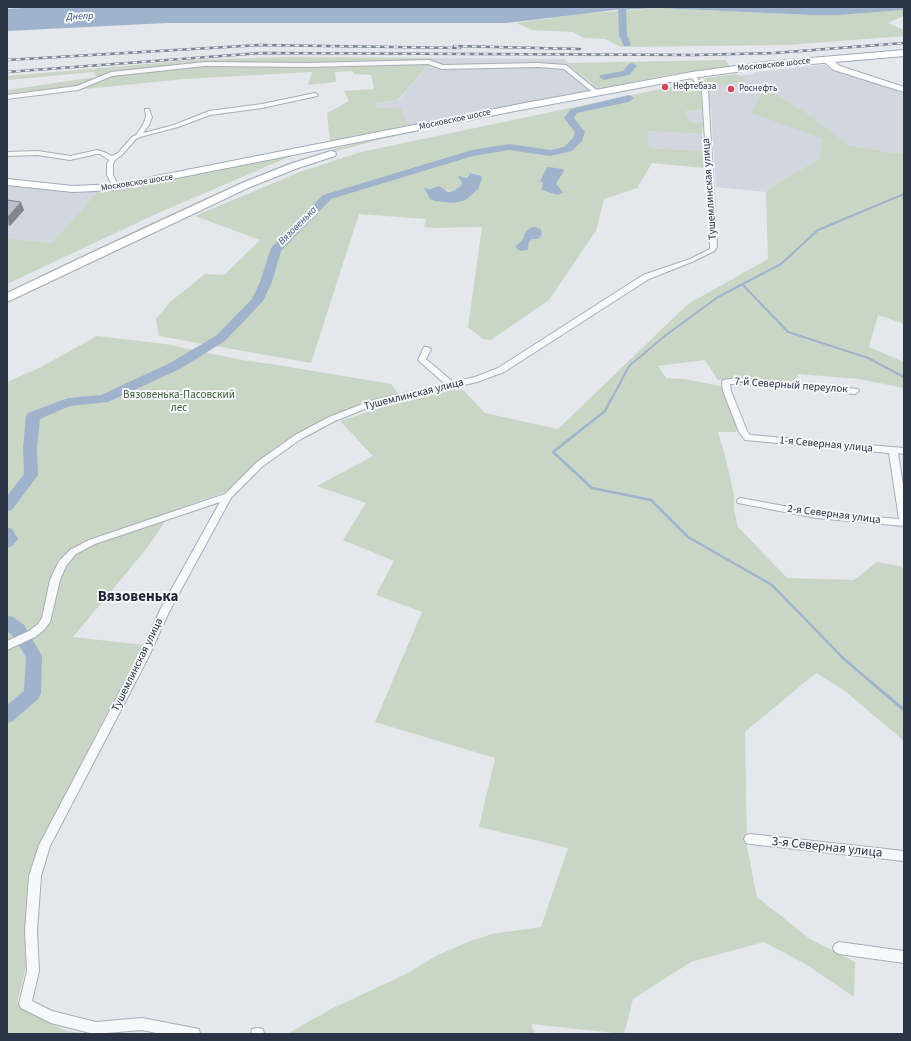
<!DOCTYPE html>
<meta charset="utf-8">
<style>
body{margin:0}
#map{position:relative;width:911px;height:1041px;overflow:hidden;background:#e4e7ec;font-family:"Source Sans 3",sans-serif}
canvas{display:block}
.frame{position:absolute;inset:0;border:8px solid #2b3445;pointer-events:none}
</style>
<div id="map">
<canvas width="911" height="1041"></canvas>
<div class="frame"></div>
</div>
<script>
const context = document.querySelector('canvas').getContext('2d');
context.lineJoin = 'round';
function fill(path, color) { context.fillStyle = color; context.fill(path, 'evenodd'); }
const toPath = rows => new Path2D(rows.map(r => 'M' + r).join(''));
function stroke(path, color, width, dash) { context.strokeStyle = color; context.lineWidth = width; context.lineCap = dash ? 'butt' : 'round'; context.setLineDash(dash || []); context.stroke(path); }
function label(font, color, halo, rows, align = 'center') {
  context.font = font + ' "Source Sans 3",sans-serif'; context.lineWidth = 4; context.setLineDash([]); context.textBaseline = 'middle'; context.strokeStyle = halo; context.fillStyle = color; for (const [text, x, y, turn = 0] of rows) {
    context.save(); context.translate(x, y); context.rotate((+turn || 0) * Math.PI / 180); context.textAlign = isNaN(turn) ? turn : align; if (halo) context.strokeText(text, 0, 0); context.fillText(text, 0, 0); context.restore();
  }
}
fill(toPath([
 [434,58,564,59,599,89,408,128,378,108,376,103,399,100],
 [824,65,904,91,904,153,895,153,849,145,807,113,774,93,821,138,820,158,780,182,766,192,716,187,711,110,703,80,752,74,755,72],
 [702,110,703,123,691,122,687,118,685,111],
 [648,131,702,134,703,151,649,148],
 [7,186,60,191,97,192,52,243,7,238]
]), '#d2d6de');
fill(toPath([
 [658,8,812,15,839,15,904,10,904,16,888,23,904,30,904,36,787,45,621,47,605,39,584,38,573,32,532,30,516,23,580,14],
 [288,57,434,58,398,100,376,103,378,108,401,109,408,128,330,142,327,113,349,101,344,91,374,89,371,75,354,74,352,71,335,72,336,82,308,85,312,72,185,79,85,89,7,99,7,90,96,77,94,72,7,80,7,76,194,60],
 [725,60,731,67,662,76,599,89,568,63],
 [736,74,745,78,743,82,714,86,705,84,704,81,706,78],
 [689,83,697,83,701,91,702,110,685,111,687,118,691,122,703,123,702,134,648,131,649,148,703,151,705,168,652,163,637,188,604,199,596,231,549,300,491,340,483,339,468,327,482,227,432,228,424,227,426,219,359,214,311,363,159,336,156,319,170,302,205,274,224,275,260,240,195,216,300,172,361,152],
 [548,167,563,170,564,171,556,184,562,192,558,195,541,190,543,182,540,180],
 [470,175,478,189,466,200,424,188,453,191,461,186,462,182,458,177,464,178],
 [541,231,542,235,538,239,532,239,529,242,528,250,518,243],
 [762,92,774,93,807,113,849,145,895,153,904,153,904,324,878,315,869,347,904,362,904,388,859,379,798,374,797,384,746,377,718,380,705,360,658,366,666,378,684,379,721,386,738,428,736,432,718,432,726,459,734,496,734,509,738,527,787,578,854,580,877,562,904,567,904,741,845,691,816,673,745,732,747,847,757,897,810,939,855,962,854,997,807,965,764,942,691,962,633,999,624,1034,531,1024,535,1034,287,1034,331,1009,404,975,438,955,468,942,492,934,541,927,568,848,479,827,495,758,375,722,422,612,376,595,394,561,343,540,366,503,317,486,373,456,340,421,392,404,447,390,461,388,485,413,558,429,688,304,768,259,766,192,780,182,820,158,821,138,751,113],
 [524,109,382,139,310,158,38,280,38,277,147,225,241,182,288,163,330,150,373,139],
 [298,153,158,213,7,284,7,238,52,243,97,192,128,188],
 [97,336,165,344,242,360,277,365,391,384,400,396,370,402,333,415,297,434,260,461,236,482,228,491,172,511,148,547,73,637,144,645,105,717,59,807,28,877,25,923,27,956,25,972,17,1002,47,1022,67,1031,90,1034,7,1034,7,382,41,367]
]), '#c9d6c5');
fill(toPath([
 [36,7,904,7,904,10,839,15,812,15,658,8,615,10,507,23,167,23,7,31,7,9],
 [548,167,563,169,564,171,556,184,563,192,558,195,541,190,543,183,540,181,546,169],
 [470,173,481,176,482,179,478,189,466,200,454,203,435,201,430,199,424,188,431,189,439,186,448,192,453,191,461,186,462,182,458,177,460,176,464,178,468,177],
 [535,227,541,229,542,235,538,239,532,239,529,242,528,250,520,251,515,247,523,239,525,233,530,228]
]), '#9fb4cc');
stroke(toPath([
 [742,284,788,332,868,358,904,377],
 [611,400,629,366,666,335,718,297,781,264,818,230,904,194]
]), '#9fb4cc', 2);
stroke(toPath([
 [611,399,605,411,553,452,592,488,651,500,688,537,772,585,843,658,872,683]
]), '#9fb4cc', 2.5);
stroke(toPath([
 [871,682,904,710]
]), '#9fb4cc', 3);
fill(toPath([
 [618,7,626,7,627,35,631,44,630,46,624,46,619,35,618,7],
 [632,63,637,66,629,75,604,80,599,77,601,75,623,71,629,64,632,63],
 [629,95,634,98,628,102,577,113,574,118,585,132,582,141,572,151,550,156,509,150,473,156,331,199,281,251,272,282,263,301,225,341,180,369,108,402,70,406,40,419,37,448,38,475,12,510,7,511,7,496,24,474,23,448,26,416,28,413,68,398,101,395,170,363,217,335,252,299,260,282,271,248,323,195,472,150,509,144,550,150,564,147,573,138,575,132,564,118,571,109,629,95],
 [7,527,12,529,18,539,12,546,7,548,7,527],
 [7,616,13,617,24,625,42,656,41,694,38,699,13,721,7,723,7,705,24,691,26,657,12,635,7,631,7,616]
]), '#9fb4cc');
const street = toPath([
 [429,60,443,65,538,63,566,65,600,93,595,94,564,69,538,67,442,69,428,64,308,67,205,66,112,76,78,90,7,99,7,95,77,86,111,72,205,62,308,63,429,60],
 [692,73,694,74,708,91,717,247,714,251,694,261,649,279,504,372,477,382,375,405,335,421,301,439,263,466,231,498,169,612,148,658,50,846,41,876,37,931,39,971,32,1001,52,1011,96,1022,142,1018,194,1028,199,1029,200,1034,161,1034,142,1030,94,1034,51,1023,21,1008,19,1004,27,971,25,931,29,876,39,845,138,657,161,608,220,502,95,544,76,554,66,566,60,580,50,622,44,630,35,637,7,650,7,641,29,631,38,624,42,618,50,580,59,561,70,550,89,540,225,494,257,462,295,435,329,417,370,401,445,384,418,360,424,347,427,347,431,349,426,359,453,382,475,377,498,368,643,275,690,259,710,249,710,223,702,91,689,75,692,73],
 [315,93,318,95,317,96,262,108,210,115,178,127,140,137,136,139,122,155,115,160,113,164,113,175,119,187,116,189,113,187,107,175,107,164,109,160,100,154,97,154,70,160,38,155,7,156,7,152,38,151,70,156,97,150,104,152,112,156,118,153,132,137,136,135,143,125,146,117,145,109,149,109,152,117,149,125,143,133,174,125,209,111,262,104,315,93],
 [738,378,858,389,859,391,855,394,738,384,730,384,731,391,747,431,750,435,904,448,904,454,898,453,904,492,904,526,816,518,738,503,737,501,738,499,741,498,816,512,899,519,889,453,745,440,739,432,723,391,722,382,723,380,738,378],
 [750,834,904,851,904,861,750,844,746,843,744,839,746,835,750,834],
 [839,942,904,951,904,963,839,954,835,952,833,948,835,944,839,942],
 [257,1028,263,1029,264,1034,251,1034,252,1029,257,1028]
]);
const secondary = toPath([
 [824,58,830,58,840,66,904,87,904,92,834,70,824,62,824,58]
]);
const primary = toPath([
 [904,50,904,56,765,68,692,78,520,110,116,190,73,192,7,185,7,179,73,186,116,184,520,104,692,72,765,62,904,50],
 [331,151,335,152,336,154,335,156,298,168,250,187,7,302,7,293,91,253,242,183,290,164,331,151]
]);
stroke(street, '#a9aeb7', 2);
stroke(secondary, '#a9aeb7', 2);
stroke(primary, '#a3abb8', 2);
fill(street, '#f7f8fa');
fill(secondary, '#fff');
fill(primary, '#fff');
const rail = toPath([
 [454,46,580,49],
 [7,60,260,45,460,48],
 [7,72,261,53,695,55,774,53,904,43]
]);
stroke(rail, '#7d8696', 2.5);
stroke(rail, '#f4f6f9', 1.5, [4.5]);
fill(toPath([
 [7,200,24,210,10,226,7,225]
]), '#a1a5ae');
fill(toPath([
 [21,202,24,210,10,226,8,217]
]), '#83868d');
const building = toPath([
 [7,200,21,202,8,217,7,217,7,200]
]);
fill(building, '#bbc0ca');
stroke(building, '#83868d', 1);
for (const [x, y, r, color] of [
 [665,87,4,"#d1495b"],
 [731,89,4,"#d1495b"]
]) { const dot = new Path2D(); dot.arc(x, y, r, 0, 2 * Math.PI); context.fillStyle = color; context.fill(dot); stroke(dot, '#f4f6f9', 1.5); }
label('9px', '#2b3445', '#f4f6f9', [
 ["Московское шоссе",774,65,-6],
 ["Московское шоссе",455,120,-12],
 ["Московское шоссе",137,183,-9]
]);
label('9px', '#2b3445', '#f4f6f9', [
 ["Нефтебаза",673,87],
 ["Роснефть",739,89]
], 'left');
label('italic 10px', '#34527a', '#f4f6f9', [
 ["Днепр",80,17,-2],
 ["Вязовенька",298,226,-45]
]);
label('11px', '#2b3445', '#f4f6f9', [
 ["Тушемлинская улица",710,189,-94],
 ["7-й Северный переулок",791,386,4],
 ["Тушемлинская улица",414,395,-14],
 ["1-я Северная улица",826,445,5],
 ["2-я Северная улица",834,515,7],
 ["Тушемлинская улица",138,665,-64]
]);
label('11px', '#3f6138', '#f4f6f9', [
 ["Вязовенька-Пасовский",179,396],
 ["лес",179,409]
]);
label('13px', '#2b3445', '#f4f6f9', [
 ["3-я Северная улица",827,848,6]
]);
label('bold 15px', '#1d2536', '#f4f6f9', [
 ["Вязовенька",138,598]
]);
</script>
